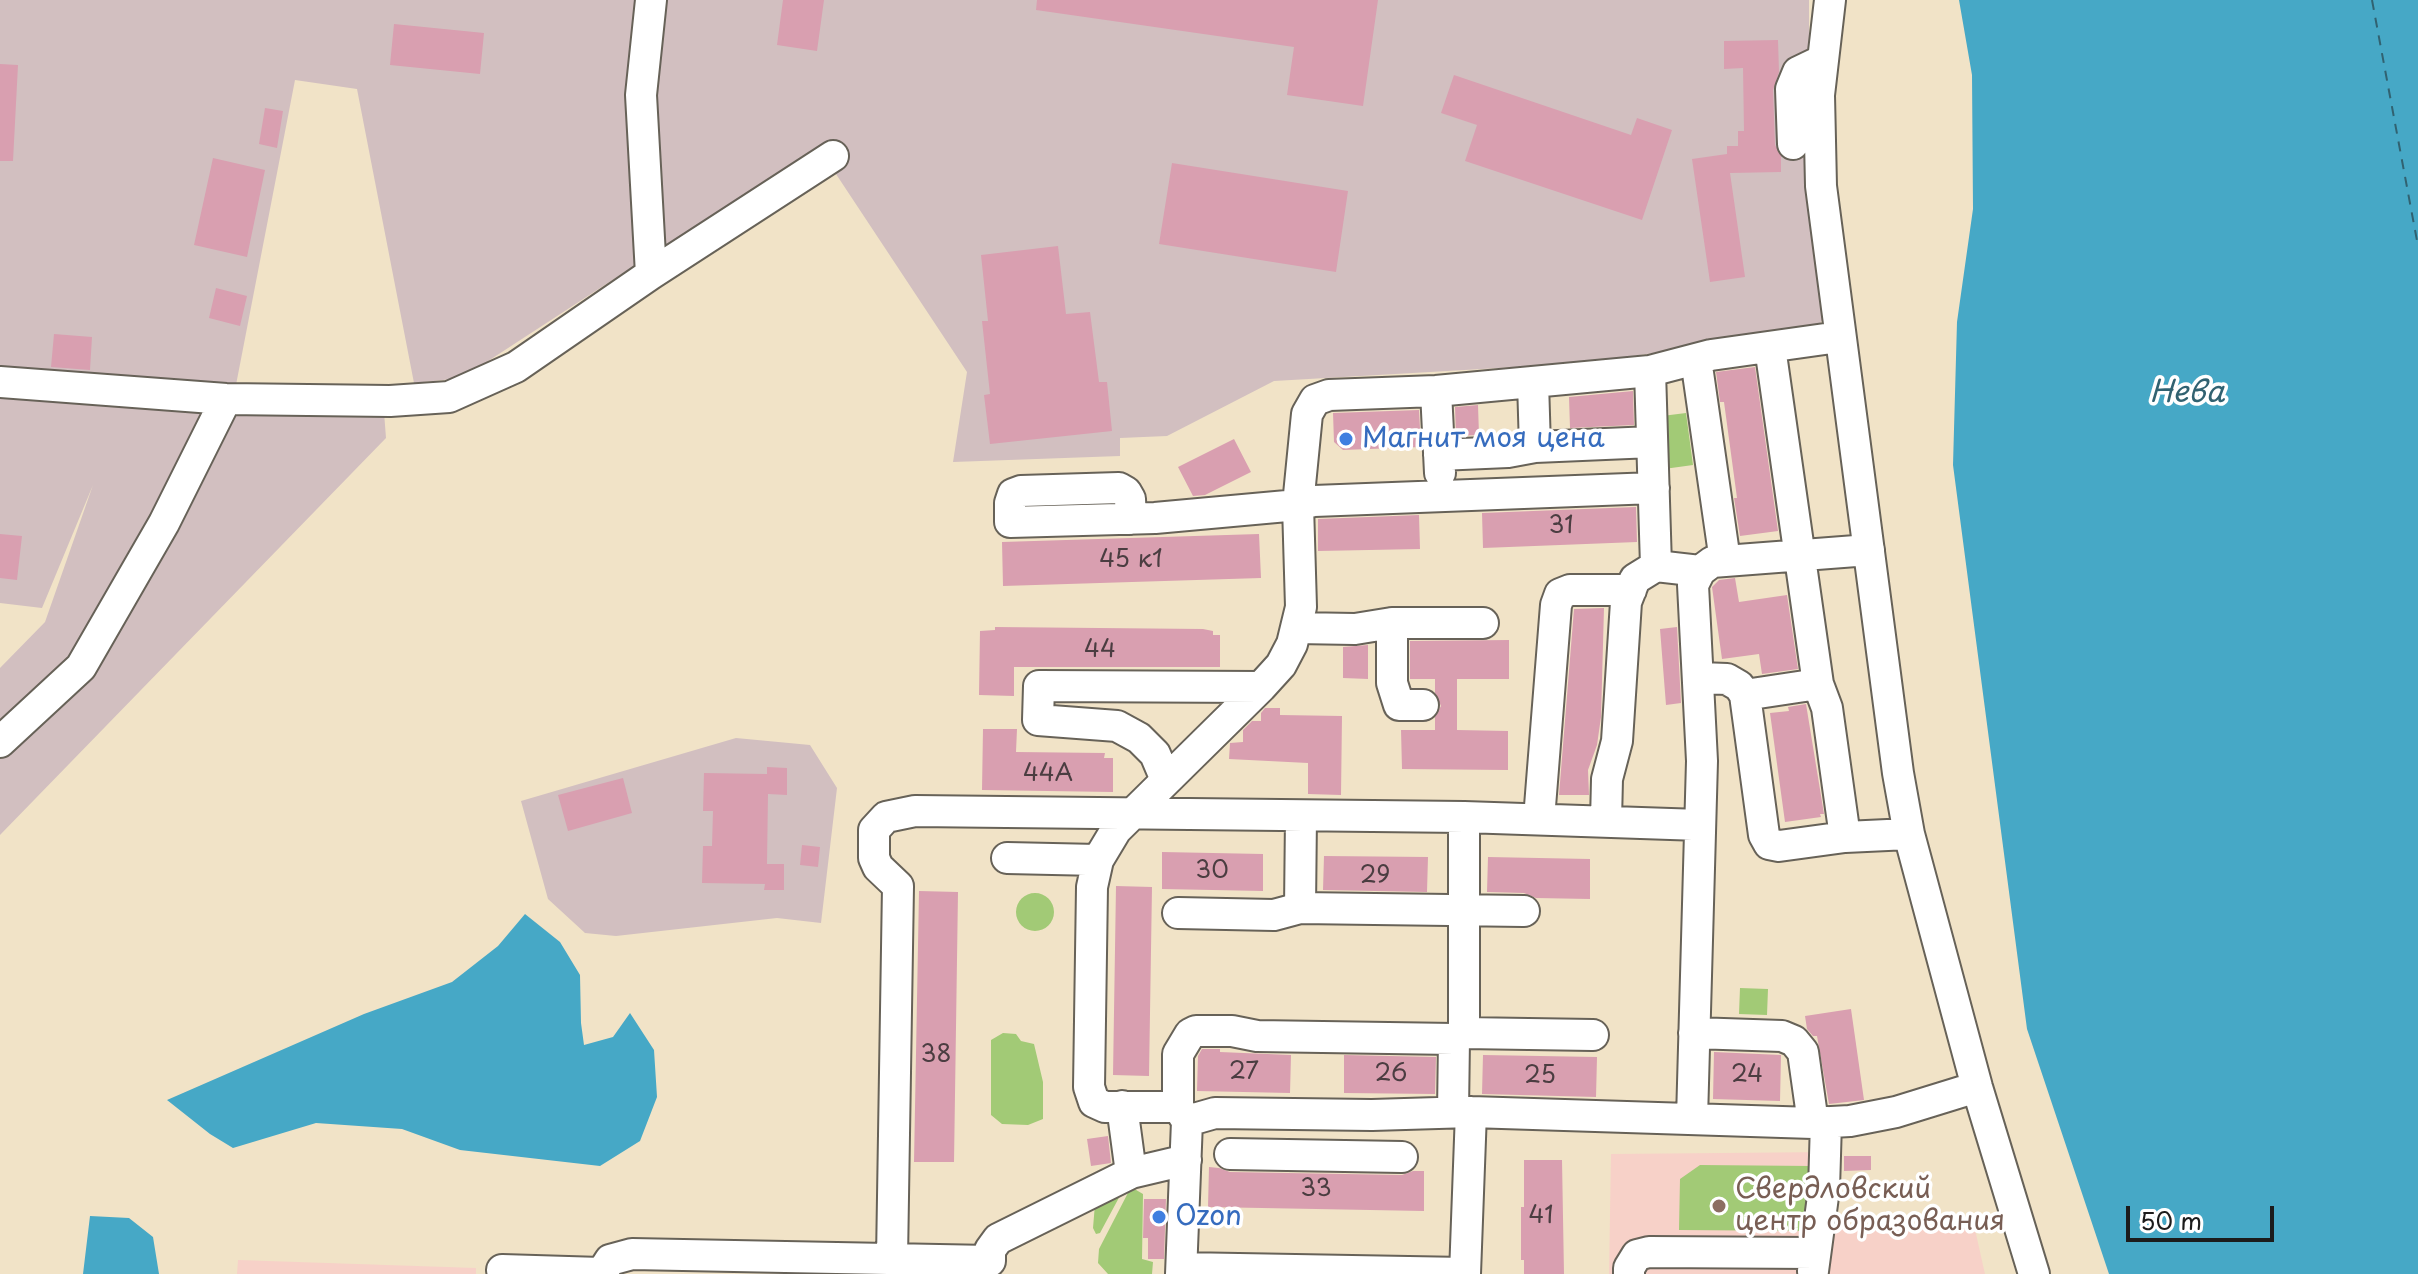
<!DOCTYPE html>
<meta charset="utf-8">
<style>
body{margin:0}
#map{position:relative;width:2418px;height:1274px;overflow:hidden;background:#f1e3c7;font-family:"Playpen Sans",sans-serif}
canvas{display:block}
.scale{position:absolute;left:2126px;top:1206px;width:148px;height:36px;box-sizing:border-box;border:4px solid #1c1c1c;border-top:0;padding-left:10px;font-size:24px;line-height:28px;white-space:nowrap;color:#1c1c1c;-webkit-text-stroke:6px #fff;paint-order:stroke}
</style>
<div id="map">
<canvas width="2418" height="1274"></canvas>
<div class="scale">50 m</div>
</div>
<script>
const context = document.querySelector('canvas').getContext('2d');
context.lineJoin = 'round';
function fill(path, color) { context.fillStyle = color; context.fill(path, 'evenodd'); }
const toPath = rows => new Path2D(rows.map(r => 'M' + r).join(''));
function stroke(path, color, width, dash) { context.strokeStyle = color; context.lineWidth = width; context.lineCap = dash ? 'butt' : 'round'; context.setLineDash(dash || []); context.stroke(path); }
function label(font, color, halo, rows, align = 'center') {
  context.font = font + ' "Playpen Sans",sans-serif'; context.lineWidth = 7; context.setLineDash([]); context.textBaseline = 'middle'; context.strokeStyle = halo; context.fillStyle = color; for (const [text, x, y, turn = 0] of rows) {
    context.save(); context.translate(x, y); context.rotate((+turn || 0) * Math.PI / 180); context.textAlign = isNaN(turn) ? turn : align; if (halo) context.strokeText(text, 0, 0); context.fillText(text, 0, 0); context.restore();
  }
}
fill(toPath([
 [1832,1152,1825,1224,1974,1225,1985,1274,1609,1274,1611,1154],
 [238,1260,476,1268,476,1274,237,1274]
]), '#f7d1c8');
fill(toPath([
 [0,0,1809,0,1809,178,1823,319,1816,329,1586,363,1274,381,1167,436,1120,438,1120,456,953,462,967,372,832,168,637,264,462,378,414,383,357,89,295,80,235,390,0,372],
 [0,391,384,412,386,438,0,835,0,668,45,622,93,485,42,608,0,603],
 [736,738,810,745,837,788,821,923,777,918,616,936,585,933,548,899,521,801]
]), '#d2bfc0');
fill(toPath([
 [1686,413,1693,465,1664,469,1662,416],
 '1016 912a19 19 0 1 1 38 0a19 19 0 1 1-38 0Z',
 [1740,988,1768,989,1767,1015,1739,1014],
 [1003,1033,1016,1034,1021,1041,1034,1044,1043,1082,1043,1119,1028,1125,1002,1124,991,1115,991,1040],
 [1700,1165,1812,1166,1811,1231,1679,1230,1680,1179],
 [1131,1187,1143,1194,1142,1259,1153,1262,1152,1274,1108,1274,1098,1263,1099,1249],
 [1122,1192,1100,1233,1096,1234,1093,1228,1095,1204]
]), '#a2ca76');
fill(toPath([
 [1959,0,2418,0,2418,1274,2109,1274,2027,1029,1953,465,1957,322,1973,209,1972,75],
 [525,914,560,942,580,975,581,1023,584,1045,613,1037,630,1013,654,1050,657,1097,640,1141,600,1166,460,1150,402,1129,316,1123,233,1148,210,1134,167,1100,364,1014,452,982,498,946],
 [90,1216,129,1218,153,1237,159,1274,83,1274]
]), '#46a8c6');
stroke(toPath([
 [2372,0,2418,246]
]), '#316271', 2, [10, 8]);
fill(toPath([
 [783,0,824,0,817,51,777,45],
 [1037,0,1378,0,1363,106,1287,95,1294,47,1036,10],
 [394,24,484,33,480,74,390,65],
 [1778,40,1779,72,1773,90,1775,145,1781,156,1781,172,1730,173,1745,277,1710,282,1692,159,1727,154,1727,146,1738,146,1738,131,1744,131,1743,68,1724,69,1724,41],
 [0,64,18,65,13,161,0,161],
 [1454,75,1631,135,1637,118,1672,130,1642,220,1465,161,1477,125,1441,113],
 [265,108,283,111,277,148,259,144],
 [213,158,265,170,247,257,194,245],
 [1172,163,1348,191,1336,272,1159,244],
 [1058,246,1066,314,1090,312,1099,382,1107,382,1112,431,990,444,984,395,990,394,982,321,988,321,981,255],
 [216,288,247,296,240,326,209,318],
 [54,334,92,337,90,370,51,367],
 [1755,367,1778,531,1740,536,1734,498,1737,498,1724,402,1720,402,1716,372],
 [1633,391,1634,425,1570,428,1569,397],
 [1478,405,1479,435,1456,436,1455,407],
 [1419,410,1421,447,1343,450,1334,442,1333,413],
 [1234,439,1251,472,1205,495,1193,496,1178,467],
 [1636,507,1637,542,1483,548,1482,513],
 [1419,515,1420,549,1318,551,1318,519],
 [0,534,22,536,17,580,0,578],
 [1259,534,1261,578,1003,586,1002,542],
 [1735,578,1739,602,1787,595,1798,669,1762,674,1759,654,1722,659,1712,587,1719,580],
 [1604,608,1601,717,1597,745,1588,770,1589,795,1559,795,1574,609],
 [995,627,1203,629,1213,631,1213,635,1220,635,1220,667,1014,667,1014,696,979,695,980,631,995,630],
 [1677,627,1681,703,1666,705,1660,629],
 [1509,640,1509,679,1457,679,1457,730,1508,731,1508,770,1402,769,1401,730,1435,730,1435,717,1441,706,1435,693,1435,679,1410,679,1410,641],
 [1368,645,1368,679,1343,678,1343,647],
 [1806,704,1824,814,1820,814,1821,817,1785,822,1770,713,1789,711,1788,707],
 [1265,708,1280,708,1280,715,1342,716,1341,795,1308,794,1308,763,1229,759,1230,743,1243,742,1243,730,1252,721,1261,721,1261,713],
 [983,729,1017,729,1016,752,1105,753,1104,758,1113,758,1113,792,982,790],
 [767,767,787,768,787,795,768,794,767,864,784,864,784,890,764,890,765,884,702,883,703,846,712,846,713,811,703,811,704,773,767,774],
 [623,778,632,813,568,831,558,795],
 [802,845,820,847,818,867,800,865],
 [1162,852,1263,854,1263,891,1162,889],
 [1324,856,1428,857,1427,892,1323,890],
 [1488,857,1590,859,1590,899,1536,898,1524,893,1487,892],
 [1116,886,1152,887,1149,1076,1113,1075],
 [919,891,958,892,954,1162,914,1162],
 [1851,1009,1864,1100,1829,1104,1817,1036,1813,1036,1807,1029,1805,1016],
 [1202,1049,1220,1049,1220,1052,1291,1055,1290,1093,1197,1091,1198,1056],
 [1714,1052,1781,1055,1780,1101,1713,1099],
 [1344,1055,1436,1057,1435,1094,1344,1093],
 [1483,1055,1597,1057,1596,1097,1482,1094],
 [1108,1136,1111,1163,1091,1166,1087,1139],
 [1844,1156,1871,1156,1871,1170,1844,1171],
 [1524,1160,1562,1160,1564,1274,1524,1274,1524,1260,1521,1260,1521,1207,1524,1207],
 [1209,1167,1219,1168,1230,1172,1402,1175,1413,1171,1424,1171,1424,1211,1208,1207],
 [1144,1199,1166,1199,1164,1259,1148,1259,1148,1238,1143,1238]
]), '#d99fb0');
const minor = toPath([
 [1830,0,1819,95,1821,186,1898,773,1909,834,1977,1087,2034,1274],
 [1793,144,1791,89,1798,72,1823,60],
 [651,274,641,95,651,0],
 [1770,347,1818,684,1827,708,1845,837],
 [1696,359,1725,561],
 [1650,371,1656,566],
 [0,382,226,399,390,401,449,397,516,367,651,274,833,156],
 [1533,382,1535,447],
 [1436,391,1440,473],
 [1439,455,1508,452,1535,447,1652,442],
 [1131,519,1130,499,1126,492,1119,488,1021,491,1013,494,1010,503,1010,522,1155,518,1298,505,1314,501,1654,488],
 [1392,623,1392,683,1399,705,1423,705],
 [1296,628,1355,629,1392,623,1483,623],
 [1700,678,1727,679,1739,686,1745,695,1764,835,1769,844,1779,846,1845,837,1909,834],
 [1745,695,1818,684],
 [0,742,81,667,164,523,226,399],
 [1166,780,1155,754,1139,738,1117,726,1038,720,1039,686,1261,687],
 [1539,819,1556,605,1560,594,1570,590,1631,590],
 [1606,821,1607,779,1617,741,1626,602,1635,579,1656,566,1700,571],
 [1007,858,1098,860],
 [1300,908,1301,816],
 [1178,913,1274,915,1300,908,1524,911],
 [1464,1033,1593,1035],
 [1694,1033,1782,1036,1794,1041,1803,1052,1813,1123],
 [1122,1106,1131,1173],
 [1178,1107,1178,1054,1190,1034,1196,1031,1232,1031,1257,1036,1454,1039],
 [1453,1112,1454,1039,1464,1033,1464,817,1700,825],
 [1692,1119,1702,761,1693,585,1700,571,1712,562,1869,550],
 [1187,1121,1178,1107,1105,1107,1094,1102,1089,1087,1092,887,1098,860,1116,830,1261,687,1281,665,1292,644,1301,607,1298,505,1307,414,1315,400,1329,395,1436,391,1650,371,1711,355,1839,337],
 [1230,1154,1402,1157],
 [892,1259,898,886,878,867,874,858,874,830,886,817,915,811,1464,817],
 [1182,1268,1465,1273],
 [502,1270,601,1273],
 [1813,1271,1824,1189,1826,1122],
 [601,1274,610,1260,632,1254,990,1261,990,1250,998,1239,1131,1173,1186,1160],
 [1181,1274,1187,1121,1215,1113,1372,1115,1471,1112,1813,1123,1850,1121,1896,1112,1977,1087],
 [1465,1274,1471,1112],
 [1629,1274,1629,1268,1637,1255,1649,1252,1815,1253]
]);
stroke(minor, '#676258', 34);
stroke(minor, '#fff', 30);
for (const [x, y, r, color] of [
 [1346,439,8,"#3f7fe0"],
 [1719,1206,8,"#8d6e63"],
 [1159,1217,8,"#3f7fe0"]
]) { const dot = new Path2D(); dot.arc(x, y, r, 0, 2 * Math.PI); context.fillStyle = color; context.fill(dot); stroke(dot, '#fff', 3); }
label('24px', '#4b3d41', null, [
 ["31",1561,526],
 ["45 к1",1131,560],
 ["44",1100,650],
 ["44А",1048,774],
 ["30",1212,871],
 ["29",1375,876],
 ["38",936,1055],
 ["27",1244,1072],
 ["26",1391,1074],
 ["24",1747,1075],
 ["25",1540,1076],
 ["33",1316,1189],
 ["41",1541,1216]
]);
label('28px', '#366cbe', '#fff', [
 ["Магнит моя цена",1362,439],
 ["Ozon",1175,1217]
], 'left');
label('28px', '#785e54', '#fff', [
 ["Свердловский",1735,1190],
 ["центр образования",1735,1222]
], 'left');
label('italic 30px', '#316271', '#fff', [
 ["Нева",2187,394]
]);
</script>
